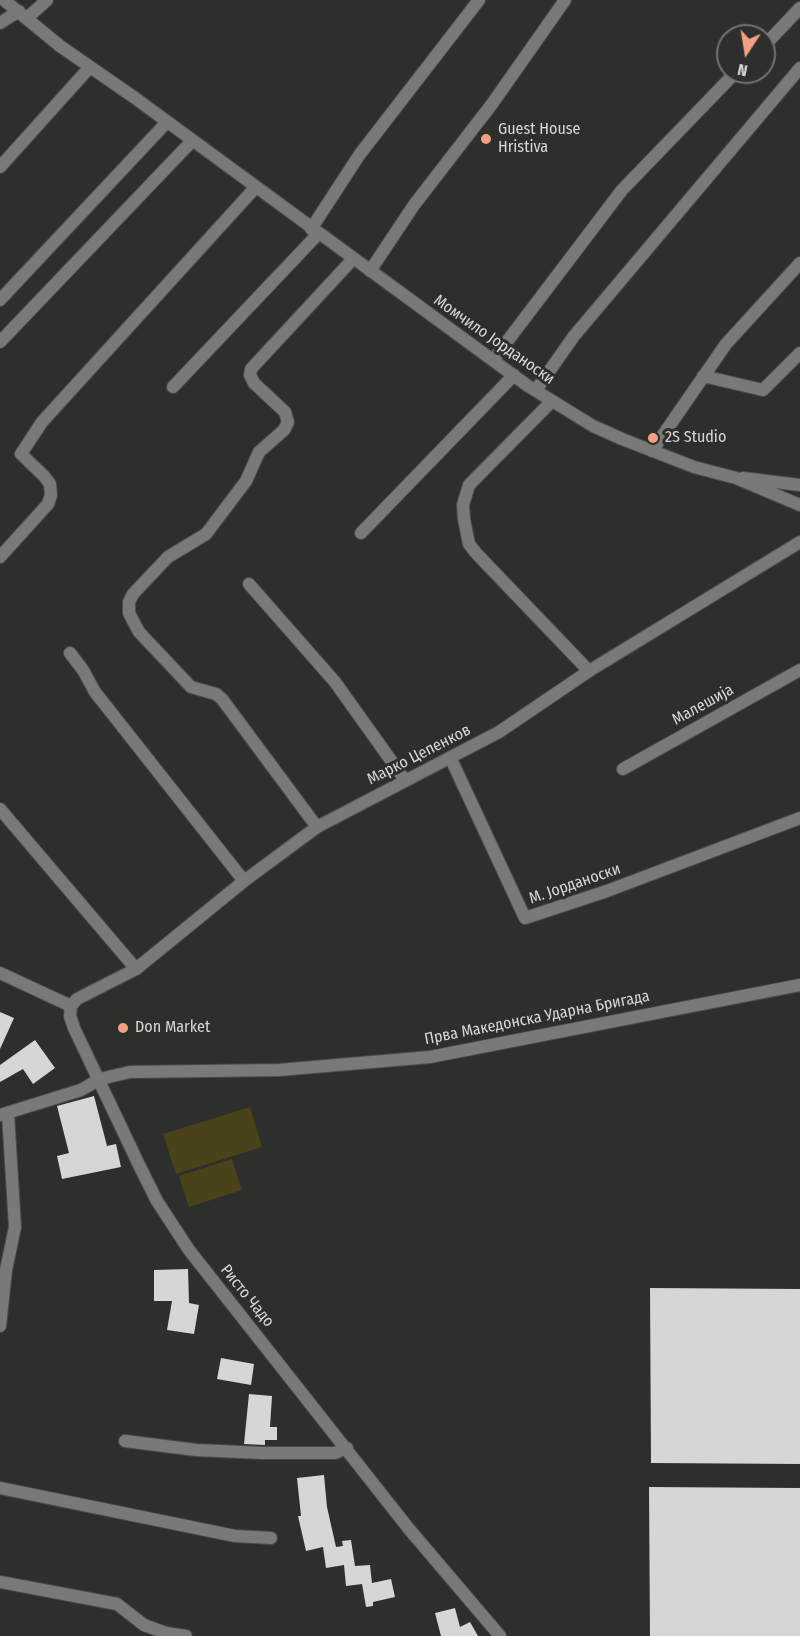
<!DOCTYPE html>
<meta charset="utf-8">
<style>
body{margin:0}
#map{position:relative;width:800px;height:1636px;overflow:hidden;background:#2c2f2b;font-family:"Fira Sans Condensed",sans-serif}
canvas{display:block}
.north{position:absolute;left:716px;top:24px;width:60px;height:60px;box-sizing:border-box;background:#2c2f2b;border:2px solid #70736f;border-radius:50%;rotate:192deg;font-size:16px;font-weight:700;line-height:24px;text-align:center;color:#d6d8d5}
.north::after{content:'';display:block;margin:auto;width:21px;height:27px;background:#f2a081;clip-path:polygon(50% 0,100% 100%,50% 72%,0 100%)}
</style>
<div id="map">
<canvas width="800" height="1636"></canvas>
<div class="north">N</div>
</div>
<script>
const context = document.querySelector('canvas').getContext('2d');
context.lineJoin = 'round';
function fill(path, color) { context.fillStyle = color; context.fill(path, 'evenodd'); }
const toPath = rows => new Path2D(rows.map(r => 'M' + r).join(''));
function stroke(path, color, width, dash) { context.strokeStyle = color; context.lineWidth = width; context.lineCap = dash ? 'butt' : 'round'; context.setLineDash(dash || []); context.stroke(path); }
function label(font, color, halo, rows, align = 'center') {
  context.font = font + ' "Fira Sans Condensed",sans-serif'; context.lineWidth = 6; context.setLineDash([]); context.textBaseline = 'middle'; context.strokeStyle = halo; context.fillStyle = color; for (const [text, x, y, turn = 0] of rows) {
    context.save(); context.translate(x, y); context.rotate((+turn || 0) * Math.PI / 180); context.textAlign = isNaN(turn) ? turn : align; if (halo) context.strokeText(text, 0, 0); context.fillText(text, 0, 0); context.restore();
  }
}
fill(toPath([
 [250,1107,262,1147,176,1174,163,1134],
 [232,1159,242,1190,189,1207,179,1176]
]), '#49421b');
fill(toPath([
 [0,1012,14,1018,0,1049],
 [35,1040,55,1068,33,1084,23,1069,0,1082,0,1065],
 [94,1096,107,1146,116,1144,121,1167,62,1179,57,1156,69,1153,57,1106],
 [188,1269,189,1303,199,1305,194,1334,167,1330,172,1301,154,1301,154,1270],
 [650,1288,800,1289,800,1464,651,1463],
 [221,1358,254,1364,251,1385,217,1379],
 [249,1394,272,1396,270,1427,277,1427,277,1440,265,1440,265,1445,244,1444],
 [324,1475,327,1507,336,1547,343,1546,342,1541,351,1540,355,1566,370,1565,372,1583,391,1579,395,1597,373,1602,373,1606,366,1607,362,1584,346,1586,344,1565,326,1568,323,1547,306,1551,298,1516,301,1516,297,1478],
 [649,1487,800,1488,800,1636,650,1636],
 [455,1608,460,1627,470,1622,478,1636,441,1636,435,1613]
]), '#d6d7d2');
const minor = toPath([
 [4,0,60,46,135,98,528,386,593,426,622,439,694,467,736,478,800,505],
 [27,18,47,0],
 [0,23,19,11],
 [764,46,800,8],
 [0,167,90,67],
 [311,229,360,154,479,0],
 [370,271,414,205,492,104,565,0],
 [0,300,167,122],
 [0,342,192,141],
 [493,360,622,190,736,72],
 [703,376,763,390,800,353],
 [173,387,318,234],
 [536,390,574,336,800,68],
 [552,401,469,485,463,505,464,519,469,544,476,553,589,671],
 [652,451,726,344,800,263],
 [743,478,800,485],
 [361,533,514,375],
 [0,557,48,504,51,495,50,484,44,476,21,454,42,422,255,188],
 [249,584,335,682,405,780],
 [70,653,83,670,95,692,244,881],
 [451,759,525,918,607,891,800,818],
 [623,769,800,670],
 [0,809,136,969],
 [317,827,222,699,216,694,191,687,139,632,129,613,129,602,133,594,168,557,206,534,246,481,259,452,284,430,288,422,285,412,254,383,250,375,251,369,353,259],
 [0,973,71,1006],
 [0,1115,81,1090,100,1079,130,1072,279,1070,430,1057,800,985],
 [0,1326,6,1270,15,1227,8,1114],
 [125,1441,196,1450,263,1453,335,1453,347,1448],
 [0,1488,235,1536,271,1538],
 [0,1582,117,1604,144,1625,166,1633,186,1636]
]);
const tertiary = toPath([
 [500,1636,409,1529,189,1250,157,1201,140,1167,74,1028,70,1016,71,1006,77,999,136,969,244,881,317,827,499,732,589,671,800,542]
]);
stroke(minor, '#4b4d4a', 14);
stroke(tertiary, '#4b4d4a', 14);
stroke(minor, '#777b76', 12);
stroke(tertiary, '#777b76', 12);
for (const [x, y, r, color] of [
 [486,139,6,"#f2a081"],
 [653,438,6,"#f2a081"],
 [123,1028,6,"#f2a081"]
]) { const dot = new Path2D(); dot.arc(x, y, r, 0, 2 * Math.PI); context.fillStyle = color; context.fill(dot); stroke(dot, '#2c2f2b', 2); }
label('16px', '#d6d8d5', '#2c2f2b', [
 ["Guest House",498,130],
 ["Hristiva",498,148],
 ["2S Studio",665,438],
 ["Don Market",135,1028]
], 'left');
label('16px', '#d6d8d5', '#2c2f2b', [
 ["Момчило Јорданоски",494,340,35],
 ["Малешија",703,705,-29],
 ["Марко Цепенков",419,755,-27],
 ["М. Јорданоски",575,884,-19],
 ["Прва Македонска Ударна Бригада",537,1018,-11],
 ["Ристо Чадо",247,1296,51]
]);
</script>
